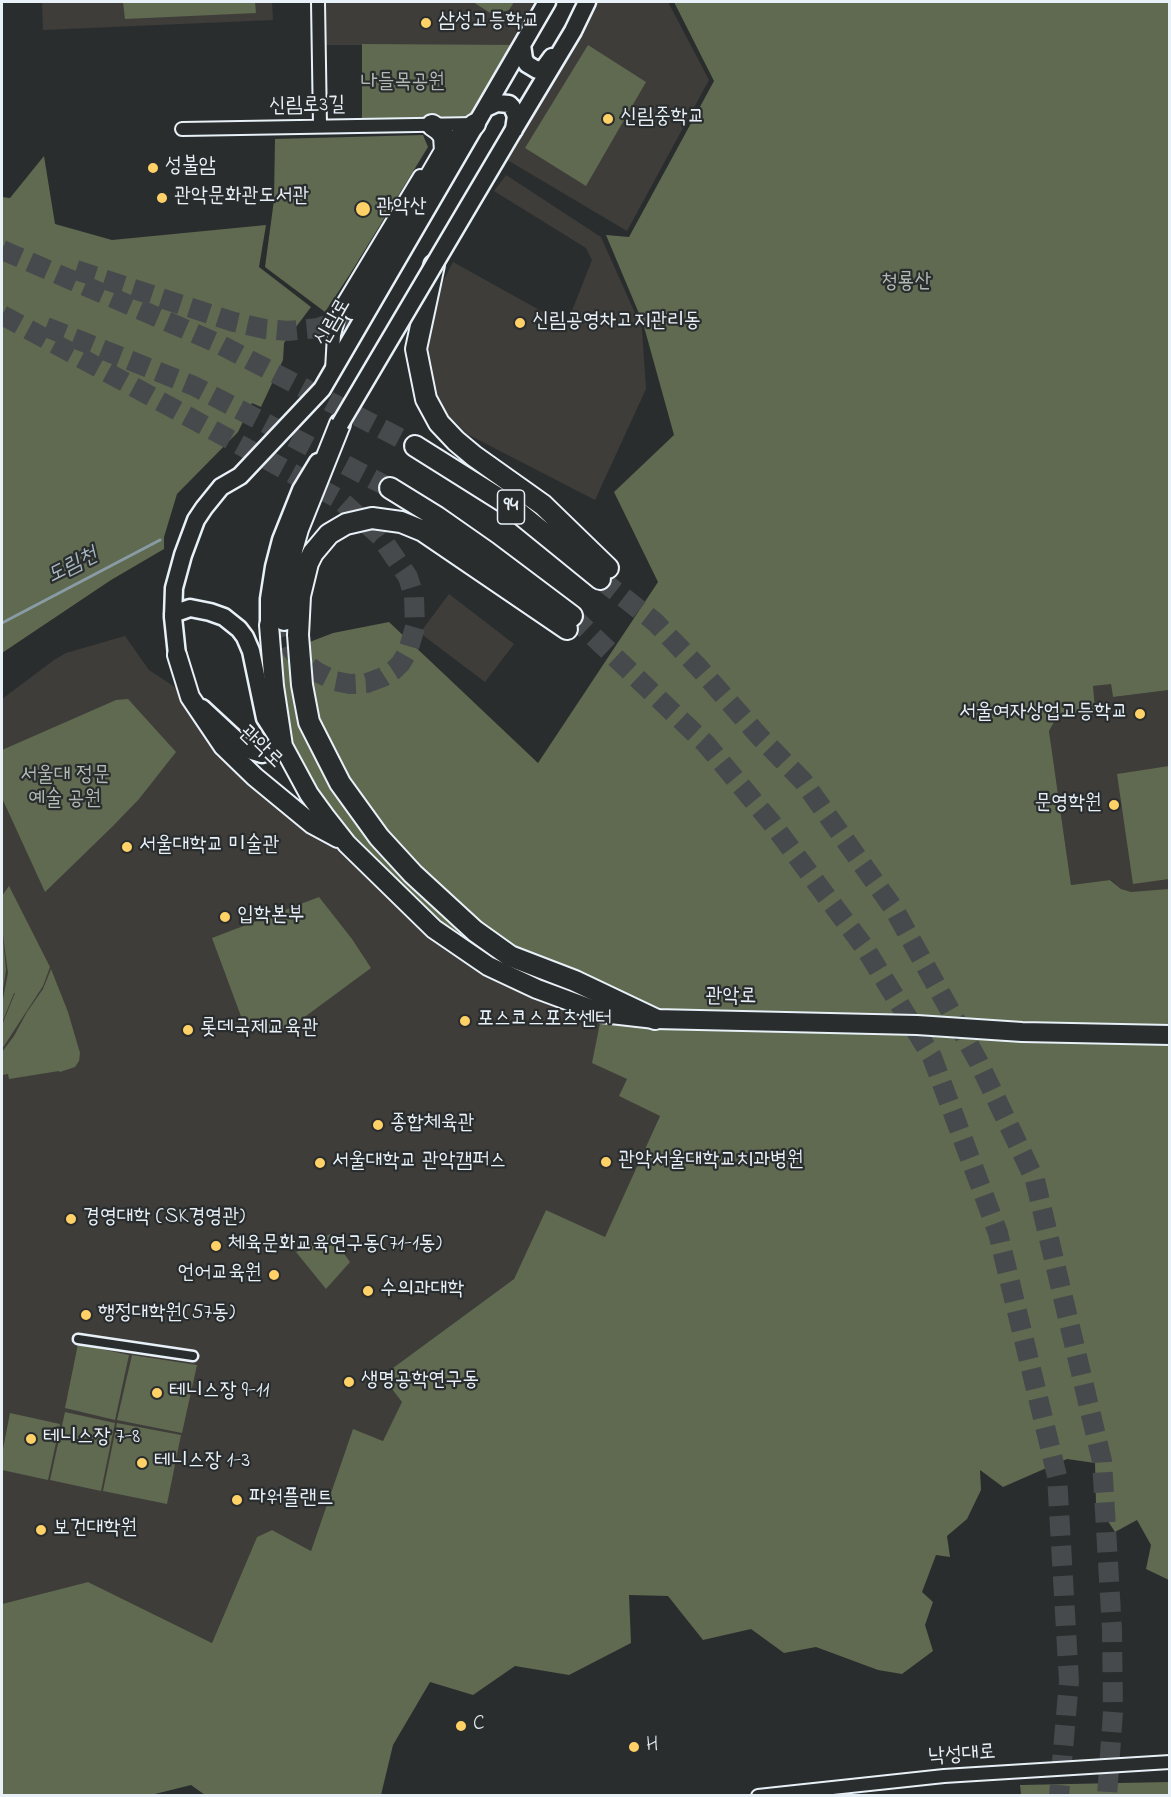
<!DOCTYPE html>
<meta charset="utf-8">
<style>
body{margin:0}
#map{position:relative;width:1171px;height:1797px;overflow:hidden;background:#2a2d2e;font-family:"Indie Flower",sans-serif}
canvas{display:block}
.frame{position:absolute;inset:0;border:3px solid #e8f1f8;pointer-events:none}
</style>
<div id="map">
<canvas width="1171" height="1797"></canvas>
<div class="frame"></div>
</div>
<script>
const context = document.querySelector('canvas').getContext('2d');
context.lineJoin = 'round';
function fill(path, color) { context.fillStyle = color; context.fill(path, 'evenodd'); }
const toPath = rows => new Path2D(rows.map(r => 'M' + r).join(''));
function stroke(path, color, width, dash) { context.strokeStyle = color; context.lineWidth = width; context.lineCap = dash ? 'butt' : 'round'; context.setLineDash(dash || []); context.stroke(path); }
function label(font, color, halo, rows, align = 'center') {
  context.font = font + ' "Indie Flower","Poor Story",sans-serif'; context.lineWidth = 4.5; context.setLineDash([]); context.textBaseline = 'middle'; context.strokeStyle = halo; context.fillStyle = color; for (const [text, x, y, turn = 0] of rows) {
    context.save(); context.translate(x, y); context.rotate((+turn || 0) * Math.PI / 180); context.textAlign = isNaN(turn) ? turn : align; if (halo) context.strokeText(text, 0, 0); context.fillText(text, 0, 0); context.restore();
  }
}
fill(toPath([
 [42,2,272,2,273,20,43,30],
 [318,2,546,2,522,45,319,45],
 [595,2,668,2,709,80,627,231,504,158],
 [506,175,601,237,642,329,646,389,595,500,467,434,448,415,431,392,424,375,426,314,453,262,561,322,568,321,592,260,586,248,494,191],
 [449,594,514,644,485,682,420,633],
 [125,636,149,670,190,697,255,777,602,1013,627,1079,620,1096,660,1116,605,1238,546,1210,514,1279,382,1376,403,1402,383,1441,353,1430,311,1551,272,1530,257,1537,212,1643,88,1582,2,1604,2,699,54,660,66,653],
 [1111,683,1113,697,1169,690,1169,948,1121,889,1111,880,1071,885,1049,731,1058,715,1092,686]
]), '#3f3d3a');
fill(toPath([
 [123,2,255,2,256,13,125,19],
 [473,2,514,2,509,10,492,14],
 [674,2,1169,2,1169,690,1113,697,1111,684,1093,686,1095,710,1058,715,1049,731,1071,885,1110,880,1121,889,1131,892,1169,889,1169,1580,1146,1569,1151,1545,1137,1520,1115,1532,1096,1503,1095,1463,1067,1459,1003,1487,980,1470,981,1490,967,1519,947,1536,950,1557,936,1555,922,1592,933,1602,925,1625,933,1651,902,1674,878,1670,816,1647,784,1653,751,1629,703,1640,668,1596,629,1595,631,1643,569,1675,515,1666,473,1695,430,1682,393,1745,381,1795,205,1795,191,1785,151,1795,2,1796,2,1604,88,1582,212,1643,257,1537,272,1530,311,1551,353,1429,383,1441,402,1402,382,1376,514,1279,546,1210,605,1237,660,1116,619,1096,627,1079,592,1063,602,1013,488,966,347,844,294,769,271,657,333,633,389,622,538,763,658,582,614,492,674,435,643,323,606,235,629,237,714,81],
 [362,44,522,45,475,124,362,126],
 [588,45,646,82,586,186,525,148],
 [423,135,428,147,350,274,325,312,265,267,274,200,275,139],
 [44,156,55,224,112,240,266,225,259,267,311,307,284,343,283,360,261,407,252,403,238,432,177,494,164,537,164,549,111,580,2,653,2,197,10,198],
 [128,699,176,752,139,799,113,826,45,892,2,798,2,750,116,700],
 [1169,766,1169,879,1133,884,1117,774],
 [9,886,50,967,43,986,2,1049,2,1025,15,993,14,993,2,1023,2,1004,8,973,2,928,6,970,2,996,2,896],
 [319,897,352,939,371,968,291,1027,274,1032,242,1019,212,938],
 [51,969,68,1012,80,1053,79,1061,75,1067,60,1072,59,1071,9,1079,8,1074,2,1075,2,1052,14,1036,27,1012,43,989],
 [330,1234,350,1262,326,1289,296,1252],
 [78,1344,129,1355,115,1420,65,1408],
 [132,1355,197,1365,182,1433,117,1420],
 [65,1412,115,1423,101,1491,50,1480],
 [10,1413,60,1424,48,1480,2,1470,2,1454],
 [117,1423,181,1435,167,1504,103,1491],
 [1169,1782,1169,1796,1021,1795,1020,1785]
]), '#5f6a50');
stroke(toPath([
 [2,623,160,540]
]), '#899ba5', 3);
stroke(toPath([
 [2,250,217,343,415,446],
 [76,270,234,322,265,329,288,331,318,328,338,321,353,309],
 [2,315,339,499,380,536,408,577,414,596,415,627,408,651,401,663,394,670,383,677,367,683,350,684,335,681,317,672,301,660,292,650,286,635,284,620],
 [46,327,194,386,390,488],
 [600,579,655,622,701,670,759,736,803,781,894,909,978,1061,1035,1180,1102,1461,1112,1630,1113,1712,1107,1796],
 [572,616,706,744,771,822,865,948,932,1057,998,1233,1057,1476,1069,1681,1059,1796]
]), '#464a4c', 20, [20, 10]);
const pedestrian = toPath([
 [78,1339,193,1356]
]);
const minor = toPath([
 [318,2,320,126],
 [182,129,475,124],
 [332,370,334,335,342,305,420,176],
 [758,1796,944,1776,1170,1762]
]);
const secondary = toPath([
 [522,45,524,59,527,64,537,70,544,68,552,57],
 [486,108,497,103,509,104,512,107,516,116,514,130],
 [513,131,573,31,587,2],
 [173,614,190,608,210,612,224,617,239,629,245,637,251,651,265,718,283,746,262,754,252,751,243,746,202,708],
 [269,625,269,599,274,567,281,540,301,490,318,462],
 [177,655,173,617,174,588,183,555,196,520,204,508,221,487,240,476,322,389,547,2]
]);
const primary = toPath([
 [269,625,274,686,283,746,309,794,325,816,347,844,434,929,488,966,537,989,602,1013,655,1019,917,1025,1022,1032,1170,1035],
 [177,655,190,697,223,746,255,777,312,824,338,838]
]);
const trunk = toPath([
 [432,125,439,130,444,136,445,151],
 [434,265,416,349,426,399,439,423,456,441,474,456,543,505,608,568],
 [353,309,445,151,475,124],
 [415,446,509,505,600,579],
 [390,488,437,517,487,552,572,616],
 [284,620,284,594,289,561,298,529,340,424],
 [567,629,423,531,401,522,372,518,346,524,329,534,313,553,308,563,300,596,298,635,302,685,309,722,340,783,379,837,413,874,475,931,510,956,575,981,655,1019]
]);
stroke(pedestrian, '#e8f1f8', 13);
stroke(minor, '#e8f1f8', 16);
stroke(secondary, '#e8f1f8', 21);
stroke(primary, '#e8f1f8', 22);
stroke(trunk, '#e8f1f8', 24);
stroke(pedestrian, '#2a2d2e', 8);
stroke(minor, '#2a2d2e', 12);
stroke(secondary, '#2a2d2e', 16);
stroke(primary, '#2a2d2e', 18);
stroke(trunk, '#2a2d2e', 20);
const secondaryBridge = toPath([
 [340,424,513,131]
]);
stroke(secondaryBridge, '#e8f1f8', 21, []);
stroke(secondaryBridge, '#2a2d2e', 16);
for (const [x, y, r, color] of [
 [426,23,6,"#ffd166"],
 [608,119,6,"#ffd166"],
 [153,168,6,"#ffd166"],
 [162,198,6,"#ffd166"],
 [363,209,8,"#ffd166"],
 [520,323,6,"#ffd166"],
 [1140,714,6,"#ffd166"],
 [1114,805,6,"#ffd166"],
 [127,847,6,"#ffd166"],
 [225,917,6,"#ffd166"],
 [465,1021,6,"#ffd166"],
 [188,1030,6,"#ffd166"],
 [378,1125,6,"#ffd166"],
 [606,1162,6,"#ffd166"],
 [320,1163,6,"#ffd166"],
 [71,1219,6,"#ffd166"],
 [216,1246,6,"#ffd166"],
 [274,1275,6,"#ffd166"],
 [368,1291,6,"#ffd166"],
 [86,1315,6,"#ffd166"],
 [349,1382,6,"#ffd166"],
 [157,1393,6,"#ffd166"],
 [31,1439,6,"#ffd166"],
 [142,1463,6,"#ffd166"],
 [237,1500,6,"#ffd166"],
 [41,1530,6,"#ffd166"],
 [461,1726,6,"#ffd166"],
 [634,1747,6,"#ffd166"]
]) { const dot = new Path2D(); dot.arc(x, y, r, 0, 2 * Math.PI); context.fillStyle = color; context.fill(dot); stroke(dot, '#2a2d2e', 2); }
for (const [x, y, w] of [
 [511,507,27]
]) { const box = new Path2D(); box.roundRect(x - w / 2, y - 17, w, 34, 4.5); context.fillStyle = '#2a2d2e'; context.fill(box); stroke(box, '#e8f1f8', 1.5); }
label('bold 20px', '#e8f1f8', null, [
 ["94",511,507]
]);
label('21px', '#e8f1f8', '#2a2d2e', [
 ["삼성고등학교",438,23],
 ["신림중학교",620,119],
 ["성불암",165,168],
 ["관악문화관도서관",174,198],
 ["관악산",376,209],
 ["신림공영차고지관리동",532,323],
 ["서울여자상업고등학교",1128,714,"right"],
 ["문영학원",1102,805,"right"],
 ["서울대학교 미술관",139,847],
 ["입학본부",237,917],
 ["포스코스포츠센터",477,1021],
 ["롯데국제교육관",200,1030],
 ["종합체육관",390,1125],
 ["관악서울대학교치과병원",618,1162],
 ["서울대학교 관악캠퍼스",332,1163],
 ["경영대학 (SK경영관)",83,1219],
 ["체육문화교육연구동(71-1동)",228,1246],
 ["언어교육원",262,1275,"right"],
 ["수의과대학",380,1291],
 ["행정대학원(57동)",98,1315],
 ["생명공학연구동",361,1382],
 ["테니스장 9-11",169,1393],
 ["테니스장 7-8",43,1439],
 ["테니스장 1-3",154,1463],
 ["파워플랜트",249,1500],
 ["보건대학원",53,1530],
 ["C",473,1726],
 ["H",646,1747]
], 'left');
label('21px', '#b1bbb5', '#2a2d2e', [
 ["나들목공원",403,84],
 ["청룡산",906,284],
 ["서울대 정문",65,777],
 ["예술 공원",65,801]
]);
label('21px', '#e8f1f8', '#2a2d2e', [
 ["신림로3길",307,107,-1],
 ["신림로",334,323,-60],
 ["관악로",260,748,44],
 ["관악로",731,998,1],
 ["낙성대로",962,1756,-4]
]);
label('italic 22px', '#a8b8c0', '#2a2d2e', [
 ["도림천",73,567,-27]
]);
</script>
